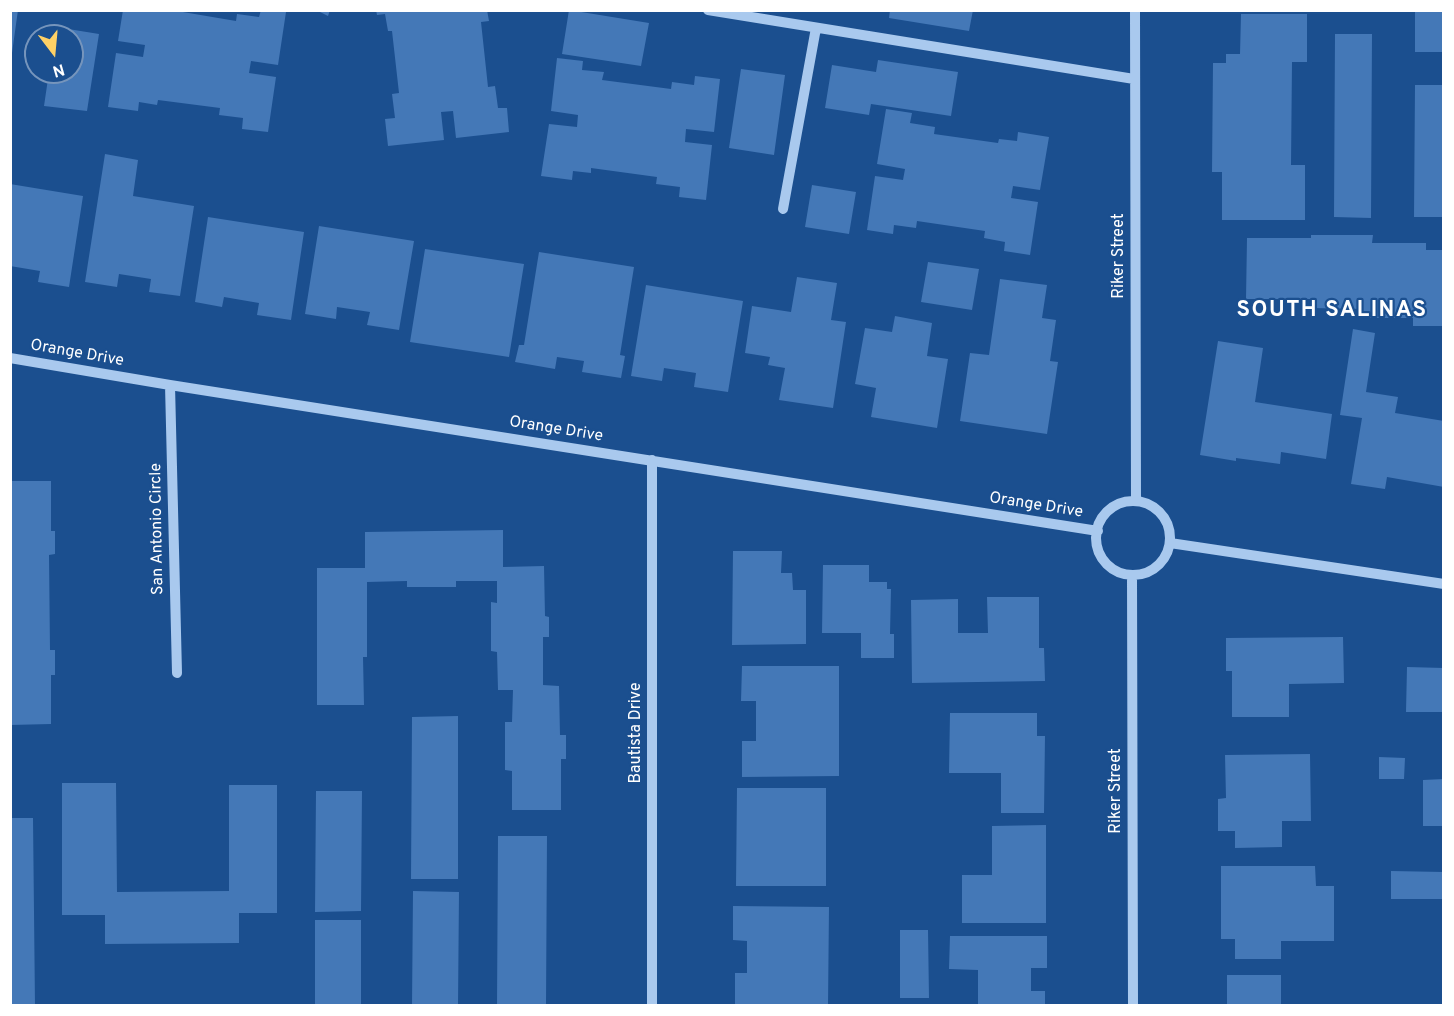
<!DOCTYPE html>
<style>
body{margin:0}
#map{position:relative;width:1454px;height:1016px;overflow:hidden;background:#1b4f8f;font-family:Overpass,sans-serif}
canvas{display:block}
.frame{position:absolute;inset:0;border:12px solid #fff;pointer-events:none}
.north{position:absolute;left:24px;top:24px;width:60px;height:60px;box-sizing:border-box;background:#1b4f8f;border:2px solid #7695bc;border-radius:50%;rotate:164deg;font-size:16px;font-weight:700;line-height:24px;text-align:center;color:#fff}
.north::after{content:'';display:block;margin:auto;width:21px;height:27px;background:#ffd166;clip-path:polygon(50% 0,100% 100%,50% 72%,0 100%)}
</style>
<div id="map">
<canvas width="1454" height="1016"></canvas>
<div class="frame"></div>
<div class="north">N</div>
</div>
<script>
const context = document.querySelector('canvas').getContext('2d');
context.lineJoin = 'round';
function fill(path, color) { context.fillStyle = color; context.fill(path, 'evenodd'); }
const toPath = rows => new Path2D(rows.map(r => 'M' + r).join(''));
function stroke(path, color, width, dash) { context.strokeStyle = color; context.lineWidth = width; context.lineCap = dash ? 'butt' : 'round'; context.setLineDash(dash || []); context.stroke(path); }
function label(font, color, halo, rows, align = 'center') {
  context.font = font + ' Overpass,sans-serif'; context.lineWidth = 4.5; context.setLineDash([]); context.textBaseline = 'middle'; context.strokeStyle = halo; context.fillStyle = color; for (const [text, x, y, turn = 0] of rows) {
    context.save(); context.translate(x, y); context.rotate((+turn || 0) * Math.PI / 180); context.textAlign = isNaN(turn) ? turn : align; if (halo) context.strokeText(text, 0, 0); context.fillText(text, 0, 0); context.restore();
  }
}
fill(toPath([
 [10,10,18,10,12,53,10,53],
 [123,10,171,10,236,21,237,14,259,17,261,10,286,12,278,65,251,61,249,73,276,77,268,132,242,129,243,118,219,115,220,108,158,100,157,105,139,102,138,111,108,107,116,53,143,57,145,45,118,41],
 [316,10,330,10,328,16],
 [376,10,487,10,489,21,481,22,488,87,495,86,498,108,507,108,509,132,456,138,453,111,441,112,444,140,388,146,385,119,395,118,392,94,399,93,392,31,388,31,385,14,377,15],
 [569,10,649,23,641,66,562,54],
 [890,10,973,10,969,31,889,18],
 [1415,10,1444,10,1444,52,1415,52],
 [1241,14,1307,14,1307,62,1292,62,1291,165,1305,165,1305,220,1222,220,1222,172,1212,172,1213,63,1226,63,1226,54,1240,54],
 [56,27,99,34,87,111,44,106,49,72,72,72,72,36,55,36],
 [1335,34,1372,34,1371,218,1334,217],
 [557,58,583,61,582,70,604,72,602,80,671,89,672,82,694,85,695,76,720,79,714,132,686,129,685,142,712,145,706,200,679,197,680,187,656,184,657,177,591,168,591,173,573,171,572,180,541,176,549,124,577,127,578,115,551,111],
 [878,60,958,72,951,116,871,104,869,115,825,108,832,65,876,72],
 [741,69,785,75,774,155,729,148],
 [1415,85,1444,85,1444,217,1414,217],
 [886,109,912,113,910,123,935,127,934,134,998,143,999,139,1017,141,1018,132,1049,137,1040,190,1013,186,1011,198,1038,202,1030,255,1004,251,1005,242,984,238,985,231,917,221,916,228,894,225,893,234,867,230,875,176,903,180,905,169,877,164],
 [105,154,138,160,133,196,194,206,180,296,149,292,151,279,119,274,117,287,85,282],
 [10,184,83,196,69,287,38,282,40,271,10,266],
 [812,185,856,192,849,234,805,227],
 [208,217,304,232,291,320,257,315,259,303,224,297,222,307,195,302],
 [319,226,414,241,399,330,367,325,370,312,337,307,336,319,305,314],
 [1311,235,1373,235,1372,243,1426,243,1426,250,1444,250,1444,326,1413,326,1413,318,1362,318,1362,309,1311,308,1311,299,1246,299,1247,238,1311,238],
 [425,249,524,264,509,357,410,342],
 [539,252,634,267,620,355,625,356,621,378,582,372,584,361,557,357,555,369,515,362,519,345,524,345],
 [928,262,979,269,972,310,921,302],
 [797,277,837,283,831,320,846,322,833,408,779,400,785,368,768,365,770,357,745,353,752,306,791,312],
 [1000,279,1047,285,1042,318,1056,320,1050,361,1058,362,1047,434,960,421,970,353,989,355],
 [646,285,743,301,728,392,694,387,696,373,664,368,662,381,631,376],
 [895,316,932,323,927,356,948,359,937,428,871,417,876,388,855,384,865,328,892,332],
 [1353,329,1375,333,1366,392,1398,397,1395,413,1444,421,1444,487,1387,477,1385,489,1351,484,1362,418,1340,415],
 [1218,341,1263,348,1255,402,1332,414,1326,459,1281,452,1280,464,1236,458,1236,461,1200,455],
 [10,481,51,481,51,531,55,531,55,554,49,555,50,650,55,650,55,675,51,675,51,724,10,725],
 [503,530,503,567,544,566,545,616,549,617,549,637,543,637,543,685,559,686,560,735,566,735,566,759,561,759,561,810,512,810,512,771,505,770,505,722,512,722,513,690,498,690,497,652,491,651,491,602,497,603,497,581,456,581,456,587,407,587,407,581,367,582,367,657,363,657,364,705,317,705,317,568,365,568,365,532],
 [733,551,782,551,781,573,792,573,793,590,806,590,806,644,732,645],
 [823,565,869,565,869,582,887,582,887,589,891,589,890,634,894,634,894,658,861,658,861,633,822,633],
 [987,597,1039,597,1039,648,1044,648,1045,681,912,683,911,600,958,599,958,633,988,633],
 [1343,637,1344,683,1289,684,1289,717,1232,717,1232,671,1226,671,1226,638],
 [742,666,839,666,839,776,742,777,742,741,756,741,756,701,741,701],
 [1407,667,1444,668,1444,712,1406,712],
 [950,713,1037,713,1037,736,1045,736,1044,813,1001,813,1001,773,949,773],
 [458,716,458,879,411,879,412,717],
 [1310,754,1311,821,1282,821,1282,847,1235,848,1235,831,1218,831,1218,799,1226,798,1225,755],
 [1379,757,1405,758,1404,779,1379,779],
 [1444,779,1444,826,1423,826,1423,780],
 [62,783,116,783,117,892,229,891,229,785,277,785,277,913,239,913,239,943,105,944,105,915,62,915],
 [737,788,826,788,826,886,736,886],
 [316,791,362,791,361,911,315,912],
 [10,818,33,818,35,1006,10,1006],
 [1046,825,1046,923,962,923,962,875,992,875,992,826],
 [498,836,547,836,546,1006,497,1006],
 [1221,866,1315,866,1316,886,1334,886,1334,941,1281,941,1281,959,1235,959,1235,939,1221,939],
 [1391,871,1444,872,1444,899,1391,899],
 [413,891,459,892,458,1006,412,1006],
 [733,906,829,907,828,1006,735,1006,735,973,747,973,747,941,733,940],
 [315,920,361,920,361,1006,315,1006],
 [900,930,928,930,929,998,900,998],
 [950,936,1047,936,1047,968,1031,968,1031,991,1045,991,1045,1006,978,1006,978,970,949,969],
 [1227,975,1281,975,1281,1006,1227,1006]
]), '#4478b7');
stroke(toPath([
 [708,10,1134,79],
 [1135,10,1136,501],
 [783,209,816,28],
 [10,358,170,385,1098,531],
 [170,385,177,673],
 [652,460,652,1006],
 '1096 538a37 37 0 1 1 74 0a37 37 0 1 1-74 0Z',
 [1170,543,1444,584],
 [1132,575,1133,1006]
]), '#a9c9ee', 10);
label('16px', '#fff', '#1b4f8f', [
 ["Riker Street",1120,256,-90],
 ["Orange Drive",77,354,10],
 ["Orange Drive",556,430,9],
 ["Orange Drive",1036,506,9],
 ["San Antonio Circle",158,529,-91],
 ["Bautista Drive",637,733,-90],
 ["Riker Street",1117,791,-90]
]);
context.letterSpacing = '1.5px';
label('bold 22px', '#fff', '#1b4f8f', [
 ["SOUTH SALINAS",1332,312]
]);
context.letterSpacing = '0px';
</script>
